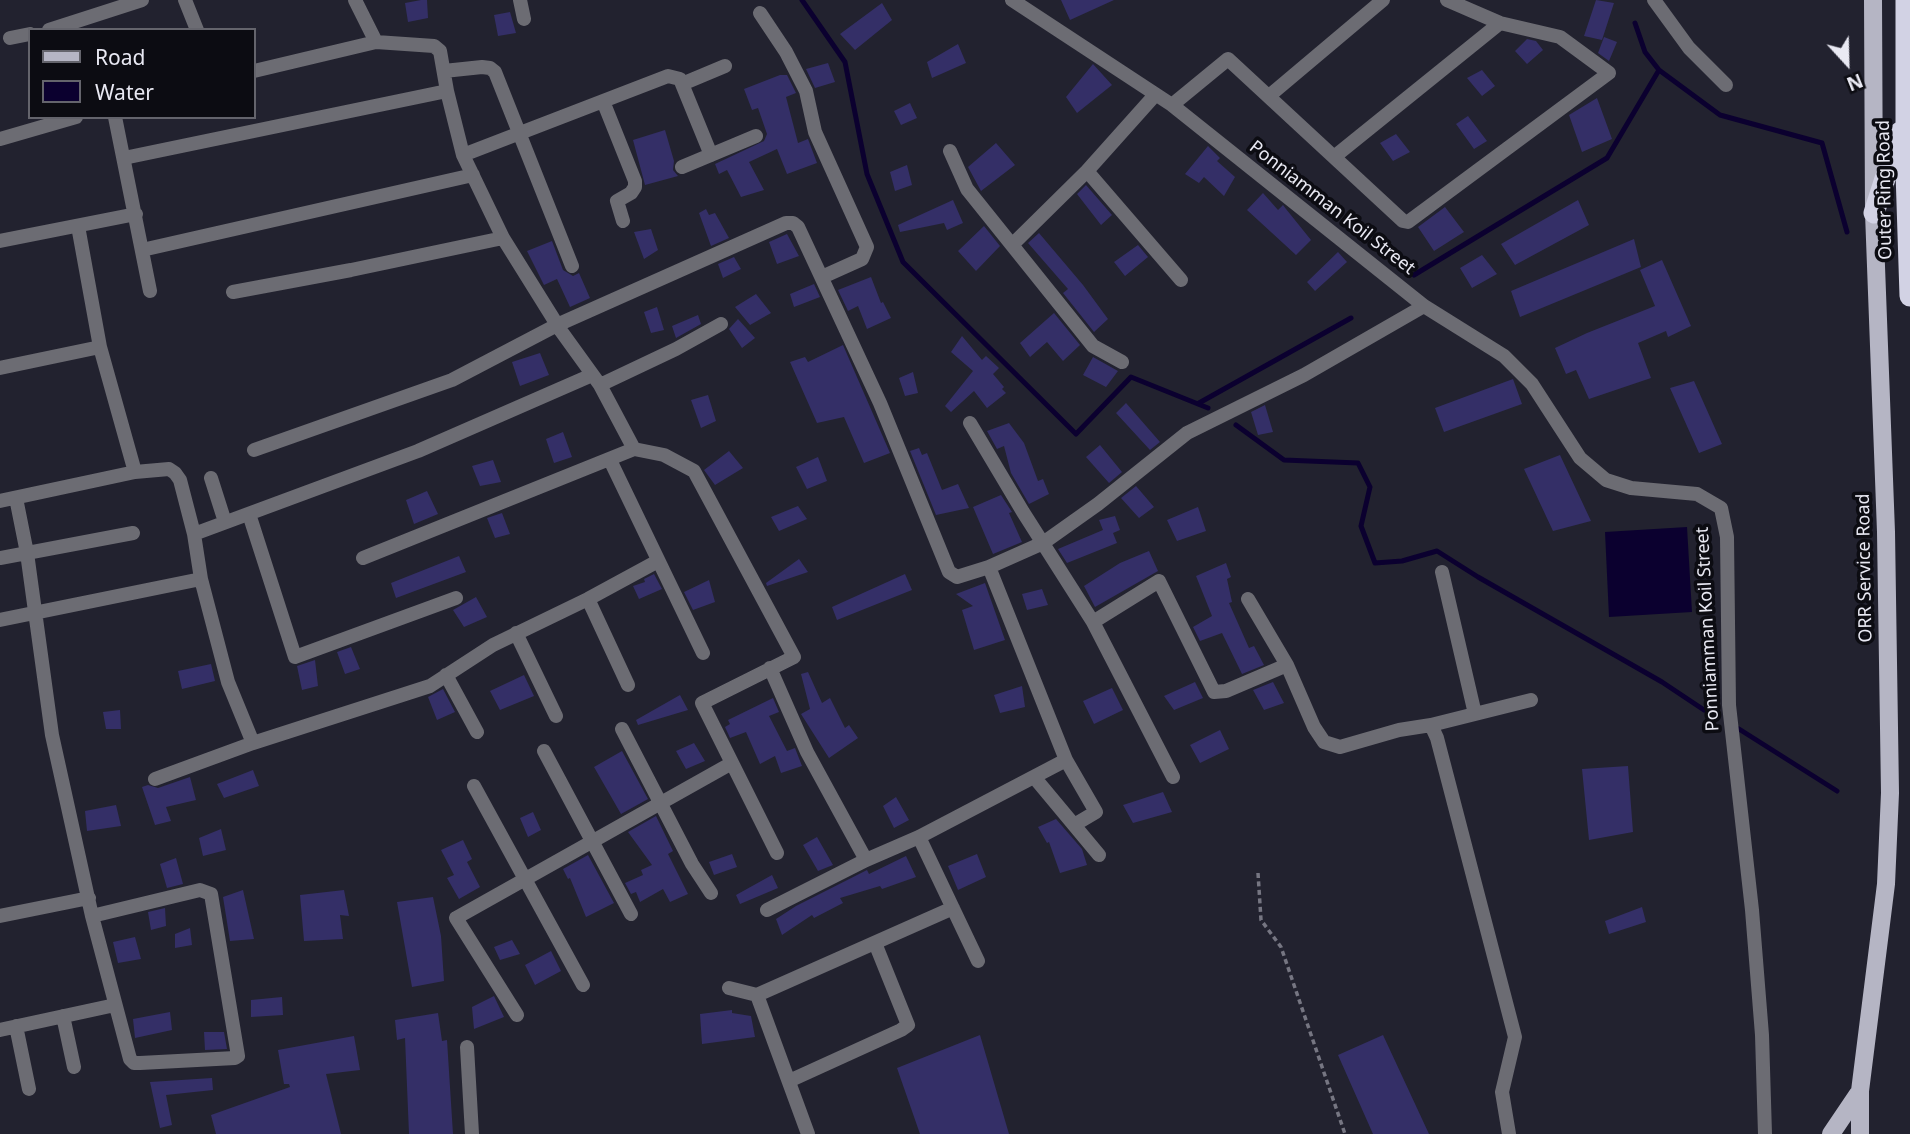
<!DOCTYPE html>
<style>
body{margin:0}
#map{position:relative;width:1910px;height:1134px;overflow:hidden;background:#22222f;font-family:"Noto Sans",sans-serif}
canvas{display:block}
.legend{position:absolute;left:28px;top:28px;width:228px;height:91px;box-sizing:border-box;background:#0c0c12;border:2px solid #64646c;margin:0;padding:9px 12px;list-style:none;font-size:21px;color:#e9e9f3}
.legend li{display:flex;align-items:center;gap:14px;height:35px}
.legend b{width:35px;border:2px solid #64646c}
.north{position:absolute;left:1812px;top:28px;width:70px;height:70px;-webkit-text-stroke:5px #0c0c12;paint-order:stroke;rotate:158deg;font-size:19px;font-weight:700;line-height:28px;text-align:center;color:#e9e9f3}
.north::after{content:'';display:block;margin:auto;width:24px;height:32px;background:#e9e9f3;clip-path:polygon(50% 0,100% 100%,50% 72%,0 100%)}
</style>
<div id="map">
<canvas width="1910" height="1134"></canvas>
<ul class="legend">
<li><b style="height:9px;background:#b5b5c4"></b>Road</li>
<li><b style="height:19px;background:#0b002f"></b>Water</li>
</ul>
<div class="north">N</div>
</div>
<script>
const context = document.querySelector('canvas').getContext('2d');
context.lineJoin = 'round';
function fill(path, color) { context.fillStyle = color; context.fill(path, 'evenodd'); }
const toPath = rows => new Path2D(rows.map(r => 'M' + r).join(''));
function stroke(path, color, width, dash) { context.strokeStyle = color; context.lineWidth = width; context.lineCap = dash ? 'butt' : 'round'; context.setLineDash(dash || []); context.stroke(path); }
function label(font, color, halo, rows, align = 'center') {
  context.font = font + ' "Noto Sans",sans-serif'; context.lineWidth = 7; context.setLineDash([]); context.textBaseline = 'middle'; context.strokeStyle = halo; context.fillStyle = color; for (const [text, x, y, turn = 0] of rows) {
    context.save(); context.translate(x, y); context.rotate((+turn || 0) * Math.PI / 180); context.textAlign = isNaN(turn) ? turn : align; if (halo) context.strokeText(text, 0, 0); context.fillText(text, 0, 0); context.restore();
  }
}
fill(toPath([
 [1687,527,1692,612,1609,617,1605,532]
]), '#0b002f');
stroke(toPath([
 [802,0,845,62,867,174,903,262,1076,434,1131,377,1208,408],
 [1635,23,1645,52,1659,70,1720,115,1822,143,1847,232],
 [1414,275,1607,158,1659,70],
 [1199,403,1351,318],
 [1236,425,1284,460,1358,463,1370,487,1361,526,1375,563,1402,561,1437,551,1478,577,1662,682,1704,710],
 [1739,729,1837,791]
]), '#0b002f', 5);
fill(toPath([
 [421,0,427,0,428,18,408,22,405,3],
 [1061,0,1114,0,1070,20],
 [1596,0,1614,3,1602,40,1584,36],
 [882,3,892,20,855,50,840,34],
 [510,12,516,33,498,36,494,15],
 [1604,37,1617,42,1609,61,1598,53],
 [1527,39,1536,41,1543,50,1527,64,1515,51],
 [958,44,966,63,932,78,927,62],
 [828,63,835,82,815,88,806,69],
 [1093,64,1112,85,1077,113,1066,97],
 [1482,70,1495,86,1482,96,1467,78],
 [780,75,787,75,796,93,786,97,798,143,808,139,817,163,787,174,777,149,749,162,764,190,741,197,727,170,719,174,715,164,764,141,767,134,758,108,752,110,744,89],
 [1597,98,1612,139,1582,152,1569,115],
 [910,103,917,118,901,125,894,111],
 [1468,116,1487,141,1474,149,1456,124],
 [665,130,674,161,673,170,678,176,645,185,633,140],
 [1396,134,1410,152,1393,161,1380,143],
 [996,143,1015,165,981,191,968,167],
 [1208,146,1220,158,1217,161,1235,177,1224,196,1204,177,1199,183,1185,174],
 [907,165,912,185,895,191,890,172],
 [1086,185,1112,215,1101,225,1077,194],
 [1263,193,1278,210,1283,205,1286,209,1311,240,1296,255,1247,210],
 [953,200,963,223,947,230,944,223,900,232,898,225],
 [1578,200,1589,225,1515,265,1501,244],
 [1445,207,1464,232,1434,251,1418,227],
 [706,209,709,215,715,213,729,238,711,246,699,213],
 [984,226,1000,246,976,271,958,251],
 [651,229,658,250,644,259,634,232],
 [1039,233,1083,285,1108,319,1094,332,1063,293,1068,289,1028,243],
 [787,234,799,256,777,264,769,242],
 [1634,239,1641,267,1520,317,1511,291],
 [552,241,563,270,573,276,579,273,590,298,570,307,557,279,544,285,527,251],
 [1138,245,1148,257,1125,276,1114,262],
 [1338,252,1347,262,1315,291,1307,282],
 [1482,255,1497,274,1472,288,1460,268],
 [734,257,741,269,723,278,718,264],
 [1662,260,1691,326,1668,337,1666,331,1638,343,1651,378,1589,399,1576,370,1566,374,1555,348,1587,333,1655,306,1640,270],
 [871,277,881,303,883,302,891,318,867,329,858,306,848,311,838,290],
 [814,284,820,297,794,307,790,294],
 [756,294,771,313,750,325,735,307],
 [657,307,664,330,651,333,644,312],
 [1054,313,1080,345,1063,361,1047,342,1030,357,1020,343],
 [698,315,701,324,676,338,672,326],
 [738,319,755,338,742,348,729,329],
 [962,336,982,360,986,356,999,368,993,374,1004,387,1002,389,1006,393,987,408,974,391,951,412,945,406,973,371,951,352],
 [843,345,890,453,864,463,844,417,817,423,790,362,805,357,808,362],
 [540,353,549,375,520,386,512,362],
 [1093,357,1118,371,1106,387,1083,375],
 [913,372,918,393,905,396,899,378],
 [1513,379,1522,404,1444,432,1435,408],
 [1694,381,1722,444,1699,453,1670,388],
 [708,395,716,421,701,428,691,400],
 [1126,403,1160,442,1150,450,1116,413],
 [1265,405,1273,432,1258,435,1251,412],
 [1009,423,1024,443,1038,481,1043,479,1049,494,1029,504,1011,473,1004,446,997,449,987,431],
 [563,432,572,457,554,463,546,439],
 [1100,445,1122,472,1109,483,1086,457],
 [919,448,922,455,927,453,942,490,958,484,969,508,936,515,910,451],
 [729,451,743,468,715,485,704,470],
 [1560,455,1591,521,1553,531,1524,469],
 [818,457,827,481,807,489,796,467],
 [493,460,501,482,480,486,472,466],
 [1136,486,1154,507,1139,518,1121,498],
 [427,491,438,514,414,524,406,500],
 [1001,495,1012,512,1009,513,1022,542,993,554,973,507],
 [798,506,807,519,779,531,771,517],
 [1198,507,1206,531,1177,541,1167,520],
 [502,513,510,534,495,538,487,518],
 [1115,516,1120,530,1113,533,1117,543,1067,563,1058,549,1103,530,1099,520],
 [1149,551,1158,571,1095,607,1084,586,1120,563],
 [459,556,466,572,396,598,391,583],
 [799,559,808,572,767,586,766,583],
 [1226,563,1231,577,1227,579,1232,602,1229,603,1249,648,1254,646,1264,665,1242,674,1222,633,1200,641,1193,627,1212,616,1196,576],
 [654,574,662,589,639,599,633,586,645,582,644,579],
 [905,574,912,590,837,620,832,607],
 [709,580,715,602,693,610,684,592],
 [985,583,1005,640,974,650,962,610,973,606,956,594],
 [1042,589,1048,605,1027,610,1022,594],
 [476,597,487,617,464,627,453,610],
 [351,647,360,669,345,674,337,652],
 [315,660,318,686,302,690,297,666],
 [211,664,215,681,182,689,178,671],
 [808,672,822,703,830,698,845,728,849,725,858,738,829,758,801,714,810,709,801,674],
 [524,675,534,696,500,710,490,691],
 [1195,682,1203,698,1174,710,1164,696],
 [1273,682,1284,703,1264,710,1253,690],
 [1022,686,1025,707,1000,713,994,695],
 [1112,688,1123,710,1094,724,1083,701],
 [443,689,455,712,437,720,428,697],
 [680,695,688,710,638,725,636,720],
 [773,698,779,712,769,716,787,751,795,748,802,766,781,773,775,756,760,764,746,732,730,738,725,727,730,724,728,720],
 [120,710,121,729,106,729,103,712],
 [1220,730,1229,749,1200,763,1190,745],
 [694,743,705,761,686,769,676,751],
 [622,751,648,799,621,814,594,767],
 [1628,766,1633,832,1589,840,1582,769],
 [253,770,259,786,224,798,217,784],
 [190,777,196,800,166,807,171,821,155,825,142,787,148,785,158,788],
 [1163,792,1172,812,1133,823,1123,805],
 [896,797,909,820,894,828,883,806],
 [116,805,121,826,87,831,85,811],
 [533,812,541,830,528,837,520,818],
 [656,816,673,851,668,854,688,894,670,902,663,889,640,902,636,892,631,894,625,883,643,875,641,870,652,865,628,832],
 [1056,819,1082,849,1087,865,1060,873,1049,842,1047,843,1038,827],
 [221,829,226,850,203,856,199,838],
 [817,837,833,865,818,871,803,845],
 [463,840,472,859,467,862,480,887,459,899,447,878,454,875,441,850],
 [732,854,737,867,714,875,709,862],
 [977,854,986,877,958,890,948,866],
 [588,855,614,903,586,917,570,878,568,879,563,869],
 [906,856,916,877,882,889,880,886,840,898,843,903,814,918,812,915,782,935,776,919,796,906,867,870,869,874],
 [176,858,183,884,167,888,160,864],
 [772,875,778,888,740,904,736,895],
 [243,890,254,939,230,941,223,897],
 [344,890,349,916,340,915,343,939,304,941,300,895],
 [433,897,441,936,444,981,412,987,397,902],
 [1642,907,1646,922,1609,934,1605,921],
 [165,908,166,926,151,930,148,912],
 [190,928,192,945,175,948,175,934],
 [135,937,141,959,118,963,113,942],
 [512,940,520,954,500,960,494,947],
 [551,951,561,971,535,985,525,965],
 [494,996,504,1017,474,1029,472,1007],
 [282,997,283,1015,251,1017,251,1000],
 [732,1010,732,1013,751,1016,755,1037,702,1044,700,1014],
 [170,1012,172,1030,135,1038,133,1019],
 [438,1013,442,1041,447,1040,453,1134,409,1134,405,1038,397,1040,395,1020],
 [204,1032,224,1032,227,1049,205,1050],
 [980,1035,1009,1134,920,1134,897,1068],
 [1383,1035,1429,1134,1373,1134,1338,1055],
 [354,1036,360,1070,326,1074,341,1134,216,1134,211,1115,290,1087,289,1084,284,1084,278,1050],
 [212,1078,213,1090,166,1095,172,1125,160,1128,150,1082]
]), '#342f67');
stroke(toPath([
 [1258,873,1261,920,1281,947,1345,1134]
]), '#767682', 3.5, [5, 3.5]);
stroke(toPath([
 [185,0,197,30],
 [355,0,376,42],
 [520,0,524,19],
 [1012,0,1172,105,1424,306,1504,356,1532,384,1580,458,1606,480,1631,488,1697,494,1721,508,1727,537,1729,705,1752,910,1762,1035,1765,1134],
 [1654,0,1689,48,1726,85],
 [760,13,786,52,806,91,815,132,867,247,862,259,822,277],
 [49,30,142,0],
 [10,38,30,34],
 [254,71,376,42,434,46,440,51,447,91,463,155,503,238],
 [444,71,482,67,490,68,495,72,572,266],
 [682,84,725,66],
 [1269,96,1383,0],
 [603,101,635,181,635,187,631,193,617,201,623,221],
 [1172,105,1228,59,1403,221,1408,222,1609,73,1560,37,1500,23,1447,0],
 [115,117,150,291],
 [0,139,76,117],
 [950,151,967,189,1093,346,1122,362],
 [463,155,668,76,680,79,711,155],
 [1334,157,1500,23],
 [124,158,447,91],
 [682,167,756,136],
 [1087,171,1181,280],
 [78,226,100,347,135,472],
 [0,241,136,214],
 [1012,245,1087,171,1155,95],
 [142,250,473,175],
 [233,292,351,270,503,238,561,331,600,385,634,449],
 [0,368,100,347],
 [600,385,676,349,721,324],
 [970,423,1023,512,1093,622,1173,777],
 [254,450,452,380,557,325,786,223,793,223,798,227,880,403,949,572,957,577,989,567,1043,543,1098,504,1187,433,1304,375,1424,306],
 [610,460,703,653],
 [211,478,225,522],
 [16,498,27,553,52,735,92,916,130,1059,134,1063,140,1063,235,1058,238,1056,211,894,200,890,92,916],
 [0,501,135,472,169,469,175,473,180,480,194,534,201,579,228,682,253,743],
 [249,514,295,657,456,598],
 [194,534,418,451,592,375],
 [0,558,133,533],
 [363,558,634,449,664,455,694,471,794,657,702,703,777,853],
 [989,567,1066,760,1096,812,1074,825],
 [1442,572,1475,714],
 [588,599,628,685],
 [1248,599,1287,665,1314,727,1324,742,1340,747,1399,730,1431,725,1437,738,1515,1037,1502,1092,1509,1134],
 [0,620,201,579],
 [1093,622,1159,581,1214,692,1226,691,1287,665],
 [516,633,556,716],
 [770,668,807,752,866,860],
 [446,675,477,732],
 [1431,725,1531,700],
 [622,729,692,864,711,893],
 [544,751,631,914],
 [1034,777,1099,855],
 [155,779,253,743,430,686,493,645,588,599,658,561],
 [474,786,583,985],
 [919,837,978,961],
 [767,910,866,860,919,837,1066,760],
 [0,916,89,898],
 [729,988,757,995,808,1134],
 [757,995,953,908],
 [517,1015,456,918,732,763],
 [63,1016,74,1067],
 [16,1026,29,1089],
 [0,1030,115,1005],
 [467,1047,472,1134],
 [789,1081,901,1030,908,1025,875,943]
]), '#6c6c73', 14);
stroke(toPath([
 [1831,1134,1858,1094],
 [1860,1134,1860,1091,1886,884,1890,793,1886,532,1874,213,1873,0]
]), '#b5b5c4', 18);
stroke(toPath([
 [1906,0,1906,172,1910,296],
 [1874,213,1900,132]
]), '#d2d2e4', 21);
label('18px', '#e9e9f3', '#0c0c12', [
 ["Outer Ring Road",1885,190,-91],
 ["Ponniamman Koil Street",1332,208,38],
 ["ORR Service Road",1865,568,-91],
 ["Ponniamman Koil Street",1708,629,-93]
]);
</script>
